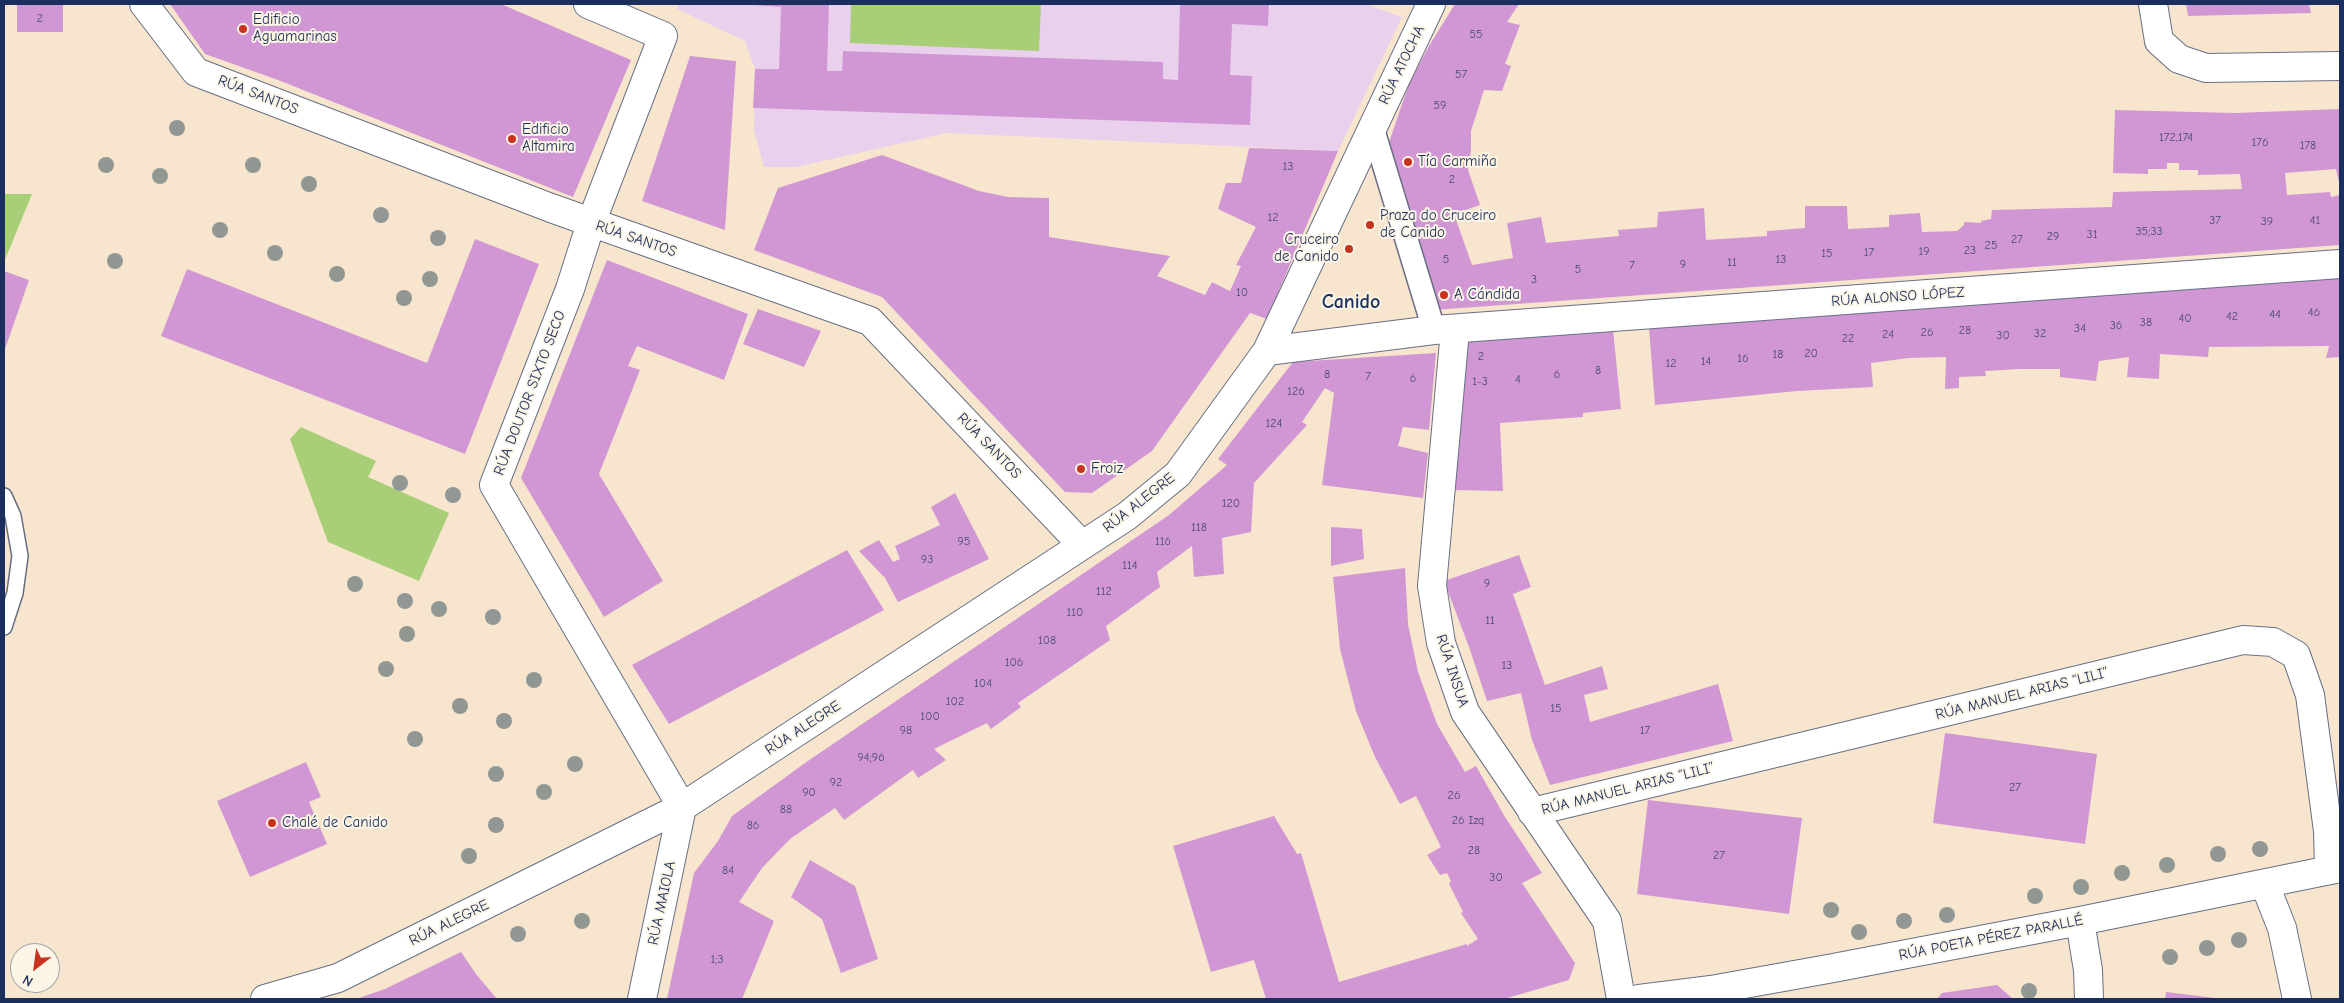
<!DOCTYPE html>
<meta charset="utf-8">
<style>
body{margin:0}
#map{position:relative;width:2344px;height:1003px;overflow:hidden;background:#f7e6cd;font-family:"Comic Neue",sans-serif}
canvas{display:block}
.frame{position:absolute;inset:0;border:5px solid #1b2f5e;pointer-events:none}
.north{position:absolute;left:10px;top:943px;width:50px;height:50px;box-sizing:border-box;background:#fcf5e5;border:1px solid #a2a6af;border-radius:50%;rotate:210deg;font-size:14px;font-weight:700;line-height:20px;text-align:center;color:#1b2f5e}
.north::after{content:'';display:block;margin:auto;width:18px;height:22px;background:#c8321e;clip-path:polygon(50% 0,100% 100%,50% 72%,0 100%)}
</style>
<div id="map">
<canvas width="2344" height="1003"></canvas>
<div class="frame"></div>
<div class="north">N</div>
</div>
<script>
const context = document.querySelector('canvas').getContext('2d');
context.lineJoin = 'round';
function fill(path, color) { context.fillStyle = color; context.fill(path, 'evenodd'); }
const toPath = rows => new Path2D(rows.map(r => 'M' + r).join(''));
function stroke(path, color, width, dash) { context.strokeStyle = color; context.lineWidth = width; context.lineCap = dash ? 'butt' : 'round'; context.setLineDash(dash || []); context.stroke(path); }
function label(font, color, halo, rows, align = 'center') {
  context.font = font + ' "Comic Neue",sans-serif'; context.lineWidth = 4; context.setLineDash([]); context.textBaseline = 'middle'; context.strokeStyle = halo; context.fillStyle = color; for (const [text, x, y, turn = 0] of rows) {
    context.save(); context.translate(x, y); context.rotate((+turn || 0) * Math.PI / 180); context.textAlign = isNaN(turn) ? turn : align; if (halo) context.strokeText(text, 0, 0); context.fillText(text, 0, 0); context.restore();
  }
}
fill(toPath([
 [679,4,1365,4,1402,17,1338,151,947,133,796,167,764,167,754,130,755,69,745,41,677,9]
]), '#e9d1ed');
fill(toPath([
 [851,4,1041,4,1039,51,850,43],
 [4,194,32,194,4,262],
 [301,427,376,461,368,477,449,513,419,581,328,542,290,439]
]), '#a8ce78');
fill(toPath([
 [17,4,63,4,63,32,17,32],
 [170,4,501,4,631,60,573,197,278,80,205,54],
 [739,4,829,4,827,71,842,71,843,51,1163,62,1163,79,1178,80,1180,4,1269,4,1268,26,1232,24,1230,75,1252,76,1250,125,753,108,755,69,779,69,781,7],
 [1455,4,1519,4,1507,22,1520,25,1505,64,1511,66,1502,91,1484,90,1471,131,1471,150,1468,170,1480,205,1454,214,1472,265,1513,258,1507,223,1541,217,1546,243,1619,236,1618,230,1657,227,1658,212,1704,208,1706,240,1767,236,1767,231,1805,228,1805,206,1847,206,1848,229,1889,227,1889,215,1920,213,1922,232,1957,231,1964,225,1964,222,1981,223,1981,221,1991,219,1992,210,2112,207,2113,192,2242,189,2240,174,2198,175,2198,170,2179,170,2179,163,2167,163,2167,169,2148,169,2148,174,2113,173,2115,110,2235,113,2340,109,2340,187,2336,169,2285,173,2287,195,2330,192,2331,197,2340,195,2340,245,1433,310,1387,148,1409,84,1429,46],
 [2186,4,2309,4,2311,13,2188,16],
 [690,56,736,61,725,230,642,201],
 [1249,148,1338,151,1267,319,1250,313,1152,451,1092,493,1065,492,882,297,754,250,778,188,882,155,979,191,1008,197,1049,198,1049,237,1170,256,1157,276,1205,295,1212,282,1230,291,1241,266,1236,265,1256,227,1218,209,1226,183,1241,183],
 [475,239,539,264,465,454,161,336,187,269,427,363],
 [607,260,748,314,724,380,637,346,628,366,640,370,599,474,663,581,604,617,521,478],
 [4,271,29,280,4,352],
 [2340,277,2340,357,2326,358,2329,346,2209,347,2208,357,2160,354,2159,379,2127,377,2129,357,2099,361,2096,381,2060,377,2060,369,2020,369,1985,371,1986,376,1959,377,1959,388,1945,389,1946,357,1909,358,1871,363,1873,387,1797,391,1655,405,1649,328],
 [758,309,821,331,804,367,743,344],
 [1613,330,1621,409,1583,413,1583,417,1500,423,1503,491,1451,490,1464,342],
 [1436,353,1429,430,1403,427,1398,446,1428,453,1423,498,1322,485,1334,393,1325,388,1302,422,1307,425,1254,483,1251,532,1222,538,1224,574,1194,577,1192,546,1157,572,1160,587,1106,626,1110,640,1018,703,1021,707,991,729,987,723,934,749,946,760,918,778,913,770,844,820,835,808,790,839,762,868,739,902,774,921,742,999,667,999,694,873,718,841,732,816,805,763,1169,515,1227,465,1218,459,1293,362],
 [955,493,989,559,898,602,885,578,859,551,879,540,893,562,900,559,895,546,940,525,931,507],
 [1331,527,1362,529,1364,559,1331,566],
 [847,550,884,610,669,724,632,665],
 [1519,555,1531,587,1513,594,1545,685,1602,666,1608,689,1584,695,1590,722,1718,684,1733,741,1550,785,1532,740,1521,693,1487,701,1469,647,1444,581],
 [1405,568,1408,624,1418,672,1437,724,1465,772,1476,766,1505,817,1542,873,1522,883,1575,963,1569,980,1504,999,1266,999,1254,960,1211,972,1173,846,1274,816,1297,854,1301,853,1339,982,1467,944,1467,946,1478,939,1461,913,1463,912,1449,884,1451,881,1447,873,1440,875,1427,855,1441,847,1416,796,1400,804,1375,757,1356,711,1340,649,1333,577],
 [1945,733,2097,754,2085,844,1933,823],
 [306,762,321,797,309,802,327,844,250,877,217,801],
 [1648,800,1802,818,1789,914,1637,894],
 [810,860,855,886,878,959,841,973,822,919,791,897],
 [461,952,476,974,497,999,356,999,385,989],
 [1997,985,2013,999,1937,999,1942,993],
 [2166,992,2215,998,2215,999,2165,999]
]), '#d197d4');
const service = toPath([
 [4,496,13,516,20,556,15,593,4,627]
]);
const pedestrian = toPath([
 [1372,126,1434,330]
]);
const minor = toPath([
 [144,4,196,72,551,208,870,321,1082,545],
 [588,4,663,36,591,223,570,289,494,485,682,807,642,999],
 [2153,4,2159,41,2179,59,2206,68,2340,66],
 [1455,330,1432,586,1441,643,1465,712,1607,921,1621,999],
 [1267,351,1434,330,2340,264],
 [1532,812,2243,640,2273,642,2296,655,2310,695,2328,831,2329,870],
 [2265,885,2282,928,2297,999],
 [2080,921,2088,970,2089,999],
 [265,999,338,978,682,807,1127,516,1178,474,1267,351,1431,4],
 [1639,999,1711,990,1828,969,2080,921,2340,868]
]);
stroke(service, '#686f85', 18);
stroke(pedestrian, '#686f85', 25);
stroke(minor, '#686f85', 30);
stroke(service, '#fff', 15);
stroke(pedestrian, '#fff', 22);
stroke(minor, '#fff', 28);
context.fillStyle = '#919793';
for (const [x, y] of [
 [177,128],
 [106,165],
 [253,165],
 [160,176],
 [309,184],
 [381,215],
 [220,230],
 [438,238],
 [275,253],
 [115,261],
 [337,274],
 [430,279],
 [404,298],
 [400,483],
 [453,495],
 [355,584],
 [405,601],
 [439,609],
 [493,617],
 [407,634],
 [386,669],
 [534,680],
 [460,706],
 [504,721],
 [415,739],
 [575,764],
 [496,774],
 [544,792],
 [496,825],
 [2260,849],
 [2218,854],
 [469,856],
 [2167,865],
 [2122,873],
 [2081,887],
 [2035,896],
 [1831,910],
 [1947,915],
 [582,921],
 [1904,921],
 [1859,932],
 [518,934],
 [2239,940],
 [2207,948],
 [2170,957],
 [2029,991]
]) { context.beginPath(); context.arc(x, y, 8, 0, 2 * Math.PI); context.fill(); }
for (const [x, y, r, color] of [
 [243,29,5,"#c8321e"],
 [512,139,5,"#c8321e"],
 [1408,162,5,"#c8321e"],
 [1370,225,5,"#c8321e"],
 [1349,249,5,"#c8321e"],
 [1444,295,5,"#c8321e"],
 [1081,469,5,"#c8321e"],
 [272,823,5,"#c8321e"]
]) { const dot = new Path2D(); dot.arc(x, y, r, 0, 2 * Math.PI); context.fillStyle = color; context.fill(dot); stroke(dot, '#fcf5e5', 2); }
label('12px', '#48497c', null, [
 ["2",40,19],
 ["55",1476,35],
 ["57",1461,75],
 ["59",1440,106],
 ["172,174",2176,138],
 ["176",2260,143],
 ["178",2308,146],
 ["13",1288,167],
 ["2",1452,180],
 ["12",1273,218],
 ["37",2215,221],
 ["41",2315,221],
 ["39",2267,222],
 ["35;33",2149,232],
 ["31",2092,235],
 ["29",2053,237],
 ["27",2017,240],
 ["25",1991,246],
 ["23",1970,251],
 ["19",1924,252],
 ["17",1869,253],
 ["15",1827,254],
 ["5",1446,260],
 ["13",1781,260],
 ["11",1732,263],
 ["9",1683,265],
 ["7",1632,266],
 ["5",1578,270],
 ["3",1534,280],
 ["10",1242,293],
 ["46",2314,313],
 ["44",2275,315],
 ["42",2232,317],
 ["40",2185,319],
 ["38",2146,323],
 ["36",2116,326],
 ["34",2080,329],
 ["28",1965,331],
 ["26",1927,333],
 ["32",2040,334],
 ["24",1888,335],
 ["30",2003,336],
 ["22",1848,339],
 ["20",1811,354],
 ["18",1778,355],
 ["2",1481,357],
 ["16",1743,359],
 ["14",1706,362],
 ["12",1671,364],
 ["8",1598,371],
 ["8",1327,375],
 ["6",1557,375],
 ["7",1368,377],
 ["6",1413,379],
 ["4",1518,380],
 ["1-3",1480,382],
 ["126",1296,392],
 ["124",1274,424],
 ["120",1231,504],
 ["118",1199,528],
 ["95",964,542],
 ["116",1163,542],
 ["93",927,560],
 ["114",1130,566],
 ["9",1487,584],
 ["112",1104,592],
 ["110",1075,613],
 ["11",1490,621],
 ["108",1047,641],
 ["106",1014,663],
 ["13",1507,666],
 ["104",983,684],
 ["102",955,702],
 ["15",1556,709],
 ["100",930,717],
 ["98",906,731],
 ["17",1645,731],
 ["94;96",871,758],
 ["92",836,783],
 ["27",2015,788],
 ["90",809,793],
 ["26",1454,796],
 ["88",786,810],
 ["26 Izq",1468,821],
 ["86",753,826],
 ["28",1474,851],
 ["27",1719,856],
 ["84",728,871],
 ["30",1496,878],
 ["1;3",717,960]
]);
label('15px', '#1b2f5e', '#fcf5e5', [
 ["Edificio",253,20],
 ["Aguamarinas",253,37],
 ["Edificio",522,130],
 ["Altamira",522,147],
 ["Tía Carmiña",1418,162],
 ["Praza do Cruceiro",1380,216],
 ["de Canido",1380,233],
 ["Cruceiro",1339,240,"right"],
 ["de Canido",1339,257,"right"],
 ["A Cándida",1454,295],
 ["Froiz",1091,469],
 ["Chalé de Canido",282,823]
], 'left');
label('15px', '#1b2f5e', '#fcf5e5', [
 ["RÚA ATOCHA",1402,65,-64],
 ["RÚA SANTOS",258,95,21],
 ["RÚA SANTOS",636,239,19],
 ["RÚA ALONSO LÓPEZ",1898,297,-4],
 ["RÚA DOUTOR SIXTO SECO",530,393,-69],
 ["RÚA SANTOS",989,446,46],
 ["RÚA ALEGRE",1139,503,-38],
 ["RÚA INSUA",1452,671,72],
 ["RÚA MANUEL ARIAS “LILI”",2022,694,-14],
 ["RÚA ALEGRE",803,728,-33],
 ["RÚA MANUEL ARIAS “LILI”",1628,789,-14],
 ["RÚA MAIOLA",662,903,-78],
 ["RÚA ALEGRE",449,923,-26],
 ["RÚA POETA PÉREZ PARALLÉ",1991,938,-11]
]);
label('bold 20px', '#1b2f5e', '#fcf5e5', [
 ["Canido",1351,302]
]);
</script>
